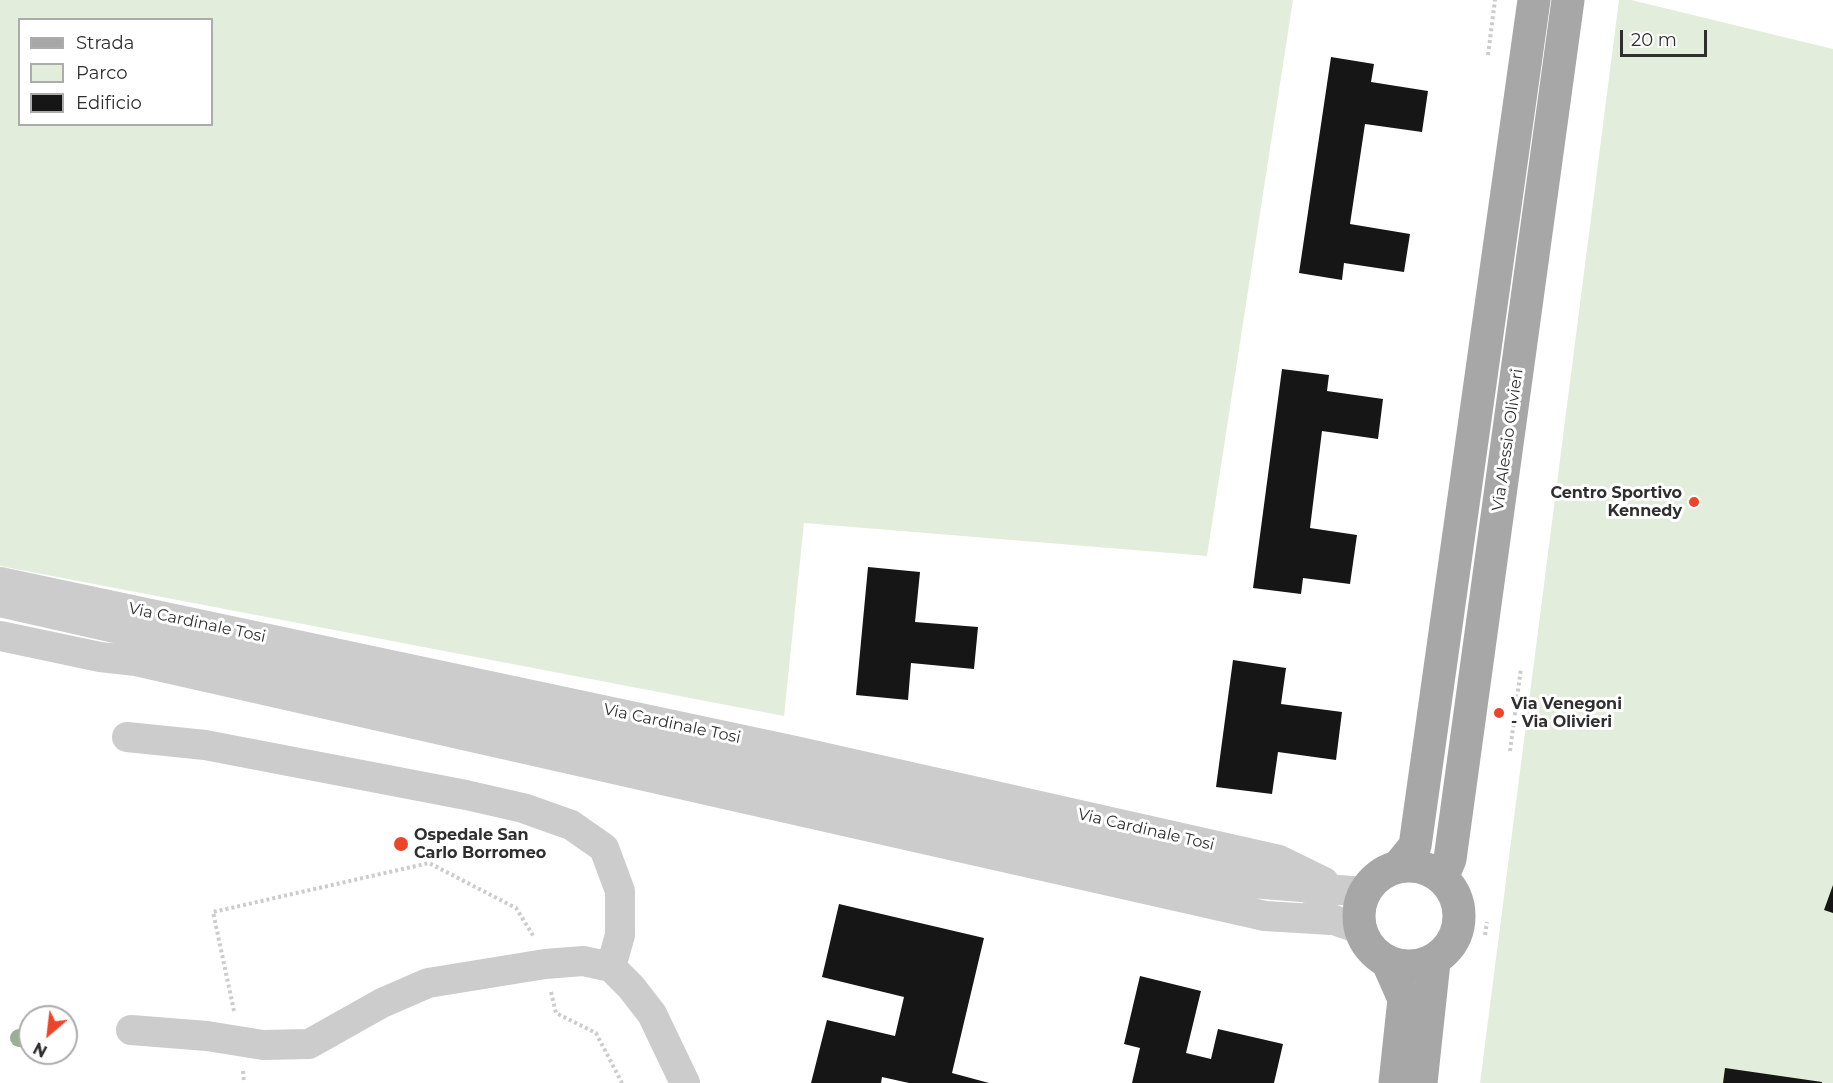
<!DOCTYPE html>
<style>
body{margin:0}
#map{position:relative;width:1833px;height:1083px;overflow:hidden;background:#fff;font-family:Montserrat,sans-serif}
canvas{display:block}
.legend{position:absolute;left:18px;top:18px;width:195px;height:108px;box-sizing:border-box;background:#fff;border:2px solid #acacac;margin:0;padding:8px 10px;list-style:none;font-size:18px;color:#2f2f2f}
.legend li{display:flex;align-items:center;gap:12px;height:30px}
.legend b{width:30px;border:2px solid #acacac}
.north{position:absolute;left:18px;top:1005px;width:60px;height:60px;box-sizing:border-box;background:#fff;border:2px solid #acacac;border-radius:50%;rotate:208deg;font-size:16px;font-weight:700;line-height:24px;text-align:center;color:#2f2f2f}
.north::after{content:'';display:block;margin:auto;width:21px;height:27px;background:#ed452a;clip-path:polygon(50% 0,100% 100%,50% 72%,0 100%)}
.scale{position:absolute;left:1620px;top:30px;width:87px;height:27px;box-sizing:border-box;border:3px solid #2f2f2f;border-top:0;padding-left:8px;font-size:18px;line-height:21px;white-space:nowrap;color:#2f2f2f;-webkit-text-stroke:4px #fff;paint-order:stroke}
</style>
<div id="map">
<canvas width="1833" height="1083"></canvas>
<ul class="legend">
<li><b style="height:8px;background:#a7a7a7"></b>Strada</li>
<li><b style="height:16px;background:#e2eddc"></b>Parco</li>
<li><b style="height:16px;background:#161616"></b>Edificio</li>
</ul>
<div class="north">N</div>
<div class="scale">20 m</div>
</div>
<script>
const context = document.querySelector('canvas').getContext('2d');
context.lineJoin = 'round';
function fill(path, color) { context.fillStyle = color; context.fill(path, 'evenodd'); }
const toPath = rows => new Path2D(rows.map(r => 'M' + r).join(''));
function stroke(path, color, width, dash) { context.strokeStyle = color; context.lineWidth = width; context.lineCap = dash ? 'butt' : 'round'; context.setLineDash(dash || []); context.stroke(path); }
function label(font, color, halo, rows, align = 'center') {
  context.font = font + ' Montserrat,sans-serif'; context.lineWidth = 6; context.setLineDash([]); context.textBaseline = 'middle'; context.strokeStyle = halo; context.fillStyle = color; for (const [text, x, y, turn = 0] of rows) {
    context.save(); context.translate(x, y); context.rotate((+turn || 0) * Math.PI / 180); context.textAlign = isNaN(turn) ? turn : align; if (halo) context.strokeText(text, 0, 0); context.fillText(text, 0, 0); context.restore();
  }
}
fill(toPath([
 [0,0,1293,0,1207,556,804,523,784,716,0,566],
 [20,20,212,20,212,124,20,124],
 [1619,0,1631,0,1833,49,1833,1083,1480,1083]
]), '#e2eddc');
fill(toPath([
 [1331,57,1374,64,1371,82,1428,91,1422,132,1365,124,1350,224,1410,234,1404,272,1344,263,1342,280,1299,273],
 [1282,369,1329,375,1327,391,1383,399,1378,439,1322,431,1310,528,1357,535,1350,584,1303,578,1301,594,1253,588],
 [868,567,920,572,915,622,978,627,974,669,911,663,908,700,856,695],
 [1233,660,1286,668,1281,704,1342,712,1336,760,1278,752,1272,794,1216,787],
 [1833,885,1833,913,1824,910],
 [839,904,984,938,952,1073,989,1083,909,1083,882,1077,881,1083,811,1083,827,1020,895,1036,904,997,822,977],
 [1140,976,1201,991,1186,1053,1211,1059,1218,1029,1283,1044,1274,1083,1132,1083,1140,1048,1124,1044],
 [1725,1068,1822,1082,1822,1083,1723,1083]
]), '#161616');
stroke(toPath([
 [1488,55,1495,0],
 [1510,751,1521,668],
 [1485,935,1487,922],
 [551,992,556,1013,596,1033,622,1083],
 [234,1011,213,912,429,863,516,908,534,937],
 [243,1071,244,1083]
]), '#ccc', 4, [3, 3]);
stroke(toPath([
 [0,582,795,751,1279,860,1324,882],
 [0,602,1239,882,1364,892],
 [0,636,100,657,136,661,1265,916,1331,920],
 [127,737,205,745,466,795,523,808,571,825,604,848,620,891,620,935,611,967],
 [1314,913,1360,929],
 [131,1030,207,1036,263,1045,309,1044,382,1003,428,983,545,964,583,961,611,967,631,987,652,1014,685,1083]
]), '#ccc', 30);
stroke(toPath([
 '1359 916a50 50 0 1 1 100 0a50 50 0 1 1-100 0Z',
 [1398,867,1415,846,1534,0],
 [1442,878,1450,859,1568,0],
 [1388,963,1404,999,1395,1083],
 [1421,1083,1434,962]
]), '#a7a7a7', 33);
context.fillStyle = '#9aaf93';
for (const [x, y] of [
 [19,1038]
]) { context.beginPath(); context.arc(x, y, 9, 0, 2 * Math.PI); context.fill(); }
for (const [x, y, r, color] of [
 [1694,502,6,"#ed452a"],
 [1499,713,6,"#ed452a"],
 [401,844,8,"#ed452a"]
]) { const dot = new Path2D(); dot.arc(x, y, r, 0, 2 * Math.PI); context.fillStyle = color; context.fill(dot); stroke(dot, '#fff', 2); }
label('16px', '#2f2f2f', '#fff', [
 ["Via Alessio Olivieri",1508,440,-82],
 ["Via Cardinale Tosi",197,623,12],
 ["Via Cardinale Tosi",672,724,12],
 ["Via Cardinale Tosi",1146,830,13]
]);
label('bold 16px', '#2f2f2f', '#fff', [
 ["Centro Sportivo",1682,493,"right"],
 ["Kennedy",1682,511,"right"],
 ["Via Venegoni",1511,704],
 ["- Via Olivieri",1511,722],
 ["Ospedale San",414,835],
 ["Carlo Borromeo",414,853]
], 'left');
</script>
